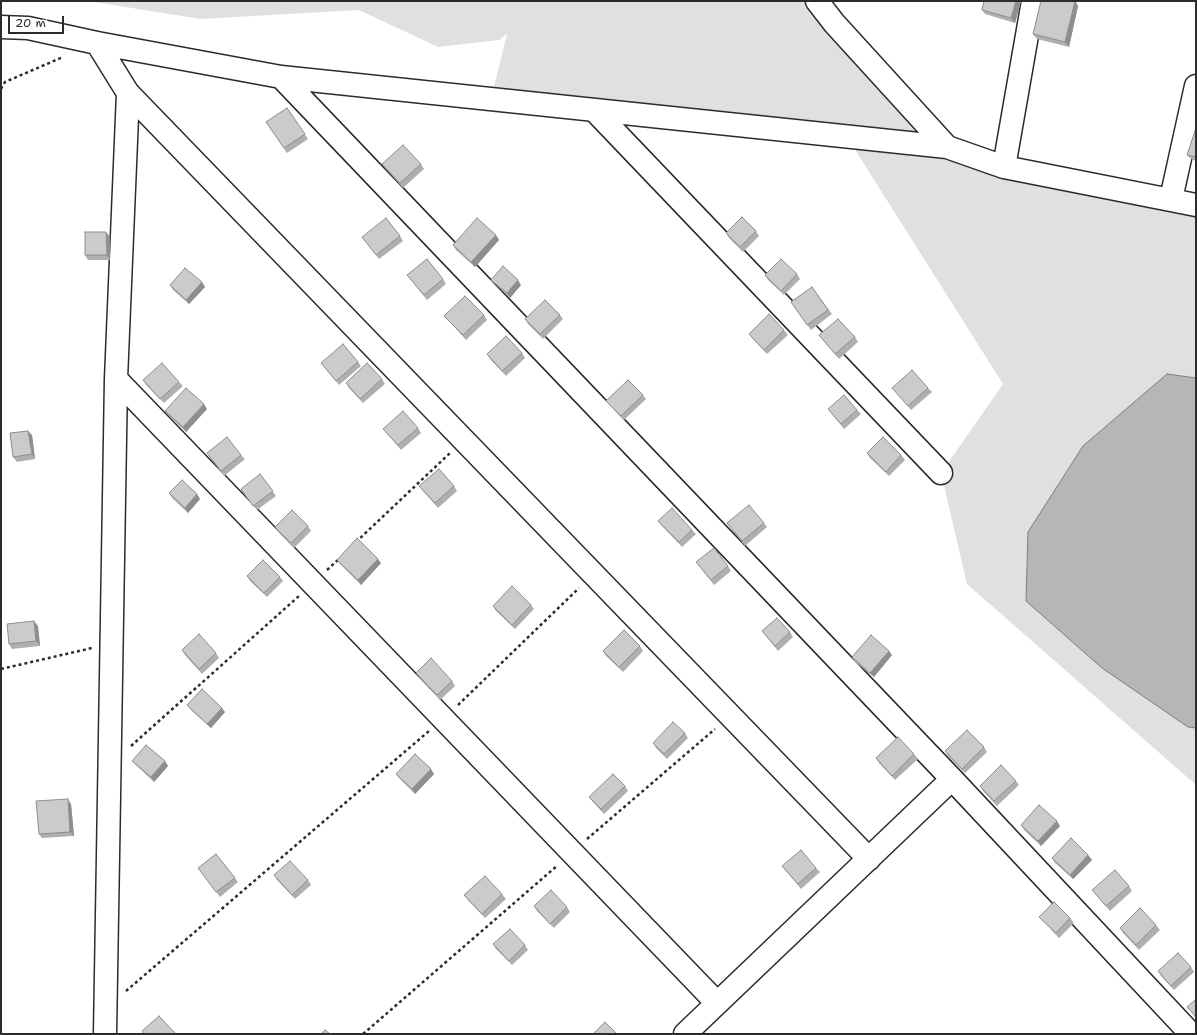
<!DOCTYPE html>
<style>
body{margin:0}
#map{position:relative;width:1197px;height:1035px;overflow:hidden;background:#fff;font-family:"Shantell Sans",sans-serif}
canvas{display:block}
.frame{position:absolute;inset:0;border:2px solid #2b2b2b;pointer-events:none}
.scale{position:absolute;left:8px;top:16px;width:56px;height:18px;box-sizing:border-box;border:2px solid #2b2b2b;border-top:0;padding-left:5px;font-size:12px;line-height:14px;white-space:nowrap;color:#2b2b2b;-webkit-text-stroke:3px #fff;paint-order:stroke}
</style>
<div id="map">
<canvas width="1197" height="1035"></canvas>
<div class="frame"></div>
<div class="scale">20 m</div>
</div>
<script>
const context = document.querySelector('canvas').getContext('2d');
context.lineJoin = 'round';
function fill(path, color) { context.fillStyle = color; context.fill(path, 'evenodd'); }
const toPath = rows => new Path2D(rows.map(r => 'M' + r).join(''));
function stroke(path, color, width, dash) { context.strokeStyle = color; context.lineWidth = width; context.lineCap = dash ? 'butt' : 'round'; context.setLineDash(dash || []); context.stroke(path); }
fill(toPath([
 [88,1,817,1,947,147,1196,205,1196,785,967,584,941,473,1003,384,847,137,491,99,507,34,499,40,438,47,359,10,201,19]
]), '#e0e0e0');
const water = toPath([
 [1167,374,1196,378,1196,728,1188,727,1102,668,1026,601,1028,532,1083,446,1167,374]
]);
fill(water, '#b6b6b6');
stroke(water, '#7e7e7e', 1);
const minor = toPath([
 [817,1,834,23,947,147],
 [1,27,28,28,97,43,281,77,947,147,1004,167,1196,205],
 [97,43,128,93,116,379,105,1034],
 [281,77,952,779,1191,1034],
 [128,93,869,859],
 [594,110,941,473],
 [1004,167,1033,1],
 [1171,199,1196,86],
 [116,379,717,1003],
 [685,1034,952,779]
]);
stroke(minor, '#2b2b2b', 25);
stroke(toPath([
 [1,89,5,82,63,57],
 [356,542,450,453],
 [327,570,340,558],
 [1,669,92,648],
 [458,705,579,588],
 [131,746,299,596],
 [587,839,715,729],
 [126,991,429,731],
 [363,1034,558,865]
]), '#2b2b2b', 2.5, [3, 3]);
stroke(minor, '#fff', 22);
fill(toPath([
 [984,1,1021,1,1015,23,985,14,982,10],
 [1075,1,1078,6,1069,47,1037,39,1033,34],
 [287,108,308,139,287,153,266,122],
 [1196,128,1196,161,1191,159,1187,155],
 [382,164,421,164,424,169,403,188,386,169],
 [756,231,759,236,743,252,729,238,726,233],
 [496,235,499,240,475,267,456,250,453,245],
 [400,236,403,241,379,259,362,237],
 [110,237,110,260,88,260,85,255],
 [797,274,800,279,784,295,768,280,765,275],
 [407,275,443,279,446,284,427,300],
 [491,280,521,285,510,298,495,284],
 [202,282,205,287,189,304,173,290,170,285],
 [812,287,832,314,811,330,791,302],
 [484,315,487,320,466,340,448,320,444,316],
 [560,315,563,319,543,339,528,324,525,319],
 [784,330,788,335,767,354,752,338,749,334],
 [819,335,855,337,858,342,839,359],
 [522,353,525,358,506,376,490,359,487,354],
 [358,362,361,366,339,385,321,363],
 [382,379,385,384,363,403,349,388,346,383],
 [143,380,179,382,183,386,164,403,146,385],
 [892,388,928,388,932,392,911,410,896,392],
 [643,395,646,399,624,420,610,405,606,401],
 [207,409,186,432,168,415,165,411],
 [828,409,857,410,861,414,844,429],
 [418,428,421,433,401,450,383,429],
 [32,435,35,459,17,462,13,457],
 [207,453,241,455,245,459,224,476],
 [867,453,901,455,905,460,889,476,870,458],
 [260,474,276,496,257,510,241,489],
 [419,486,454,486,457,491,438,508,423,491],
 [169,493,200,499,188,513,172,498],
 [658,521,692,530,696,534,682,547,661,525],
 [727,523,764,523,767,527,745,546],
 [308,526,311,531,294,548,278,532,275,527],
 [337,560,381,563,361,585,340,564],
 [696,562,728,566,731,571,714,585],
 [247,576,280,577,283,581,267,597,250,581],
 [531,605,534,609,515,629,496,611,493,606],
 [38,626,40,646,12,649,9,644],
 [762,631,790,632,793,637,778,651],
 [640,646,643,651,623,672,606,656,603,651],
 [182,650,216,653,219,658,202,674,185,655],
 [892,655,874,677,855,662,852,657],
 [416,673,452,681,455,686,440,700,419,677],
 [187,705,225,712,211,728,191,710],
 [685,733,688,738,667,759,656,748,653,743],
 [984,747,987,752,965,773,948,756,945,751],
 [914,754,918,759,895,780,879,763,876,758],
 [132,761,165,761,168,766,154,782,136,765],
 [396,774,434,774,415,794,399,778],
 [1016,781,1019,785,997,806,983,791,980,786],
 [625,786,628,791,604,814,592,801,589,797],
 [71,804,74,836,42,838,39,834],
 [1021,825,1060,826,1041,846,1024,830],
 [216,854,238,882,220,897,198,868],
 [1088,855,1092,860,1073,879,1055,863,1052,858],
 [782,866,816,868,820,872,801,889],
 [274,875,308,880,311,885,295,899,277,880],
 [1129,886,1132,891,1110,911,1092,890],
 [502,894,506,899,485,918,468,900,464,895],
 [534,906,567,907,570,912,554,928,537,911],
 [1039,917,1070,918,1074,923,1059,938,1043,921],
 [1156,925,1160,930,1139,950,1123,933,1120,928],
 [493,944,525,945,528,950,512,965,496,949],
 [1191,967,1194,972,1174,990,1161,976,1158,971]
]), '#afafaf');
fill(toPath([
 [1016,1,1021,1,1015,23,1011,18],
 [1075,1,1078,6,1069,47,1065,42],
 [106,232,110,237,110,260,107,255],
 [496,235,499,240,475,267,471,262],
 [518,280,521,285,510,298,507,293],
 [202,282,205,287,189,304,186,300],
 [204,404,207,409,186,432,183,427],
 [28,431,32,435,35,459,32,454],
 [197,494,200,499,188,513,185,508],
 [378,559,381,563,361,585,358,580],
 [34,621,38,626,40,646,36,641],
 [889,651,892,655,874,677,870,673],
 [222,708,225,712,211,728,207,724],
 [165,761,168,766,154,782,151,777],
 [431,769,434,774,415,794,412,789],
 [68,799,71,804,74,836,70,832],
 [1057,821,1060,826,1041,846,1038,841],
 [1088,855,1092,860,1073,879,1070,875]
]), '#8e8e8e');
const building = toPath([
 [984,1,1016,1,1011,18,982,10,984,1],
 [1041,1,1075,1,1065,42,1033,34,1041,1],
 [287,108,305,134,284,148,266,122,287,108],
 [1196,128,1196,157,1187,155,1196,128],
 [403,145,421,164,400,183,382,164,403,145],
 [742,217,756,231,740,247,726,233,742,217],
 [386,218,400,236,376,255,362,237,386,218],
 [477,218,496,235,471,262,453,245,477,218],
 [85,232,106,232,107,255,85,255,85,232],
 [427,259,443,279,424,295,407,275,427,259],
 [781,259,797,274,781,291,765,275,781,259],
 [503,266,518,280,507,293,491,280,503,266],
 [185,268,202,282,186,300,170,285,185,268],
 [812,287,828,310,807,325,791,302,812,287],
 [465,296,484,315,463,335,444,316,465,296],
 [545,300,560,315,540,334,525,319,545,300],
 [769,314,784,330,764,350,749,334,769,314],
 [838,319,855,337,835,354,819,335,838,319],
 [506,336,522,353,502,371,487,354,506,336],
 [343,344,358,362,336,381,321,363,343,344],
 [162,363,179,382,160,399,143,380,162,363],
 [367,363,382,379,360,399,346,383,367,363],
 [912,370,928,388,908,406,892,388,912,370],
 [628,380,643,395,621,416,606,401,628,380],
 [186,388,204,404,183,427,165,411,186,388],
 [844,395,857,410,841,424,828,409,844,395],
 [403,411,418,428,398,445,383,429,403,411],
 [28,431,32,454,13,457,10,433,28,431],
 [227,437,241,455,221,471,207,453,227,437],
 [883,437,901,455,886,472,867,453,883,437],
 [439,469,454,486,435,503,419,486,439,469],
 [260,474,273,491,253,506,241,489,260,474],
 [182,480,197,494,185,508,169,493,182,480],
 [749,505,764,523,742,541,727,523,749,505],
 [672,508,692,530,679,542,658,521,672,508],
 [292,510,308,526,291,543,275,527,292,510],
 [357,538,378,559,358,580,337,560,357,538],
 [714,548,728,566,711,580,696,562,714,548],
 [263,560,280,577,264,593,247,576,263,560],
 [512,586,531,605,512,625,493,606,512,586],
 [777,618,790,632,775,646,762,631,777,618],
 [34,621,36,641,9,644,7,624,34,621],
 [624,630,640,646,619,667,603,651,624,630],
 [199,634,216,653,199,669,182,650,199,634],
 [871,635,889,651,870,673,852,657,871,635],
 [431,658,452,681,437,695,416,673,431,658],
 [202,689,222,708,207,724,187,705,202,689],
 [673,722,685,733,664,754,653,743,673,722],
 [967,730,984,747,962,769,945,751,967,730],
 [898,737,914,754,892,776,876,758,898,737],
 [146,745,165,761,151,777,132,761,146,745],
 [415,754,431,769,412,789,396,774,415,754],
 [1001,765,1016,781,994,801,980,786,1001,765],
 [613,774,625,786,601,809,589,797,613,774],
 [68,799,70,832,39,834,36,801,68,799],
 [1039,805,1057,821,1038,841,1021,825,1039,805],
 [1071,838,1088,855,1070,875,1052,858,1071,838],
 [801,850,816,868,798,884,782,866,801,850],
 [216,854,235,878,216,892,198,868,216,854],
 [290,861,308,880,292,895,274,875,290,861],
 [1115,870,1129,886,1106,906,1092,890,1115,870],
 [485,876,502,894,482,914,464,895,485,876],
 [551,890,567,907,550,924,534,906,551,890],
 [1054,902,1070,918,1056,933,1039,917,1054,902],
 [1140,908,1156,925,1136,945,1120,928,1140,908],
 [510,929,525,945,509,961,493,944,510,929],
 [1178,953,1191,967,1171,986,1158,971,1178,953],
 [1196,999,1196,1017,1187,1007,1196,999],
 [159,1016,175,1033,174,1034,144,1034,142,1031,159,1016],
 [605,1022,617,1034,593,1034,605,1022],
 [325,1030,330,1034,321,1034,325,1030]
]);
fill(building, '#cbcbcb');
stroke(building, '#8e8e8e', 1);
</script>
